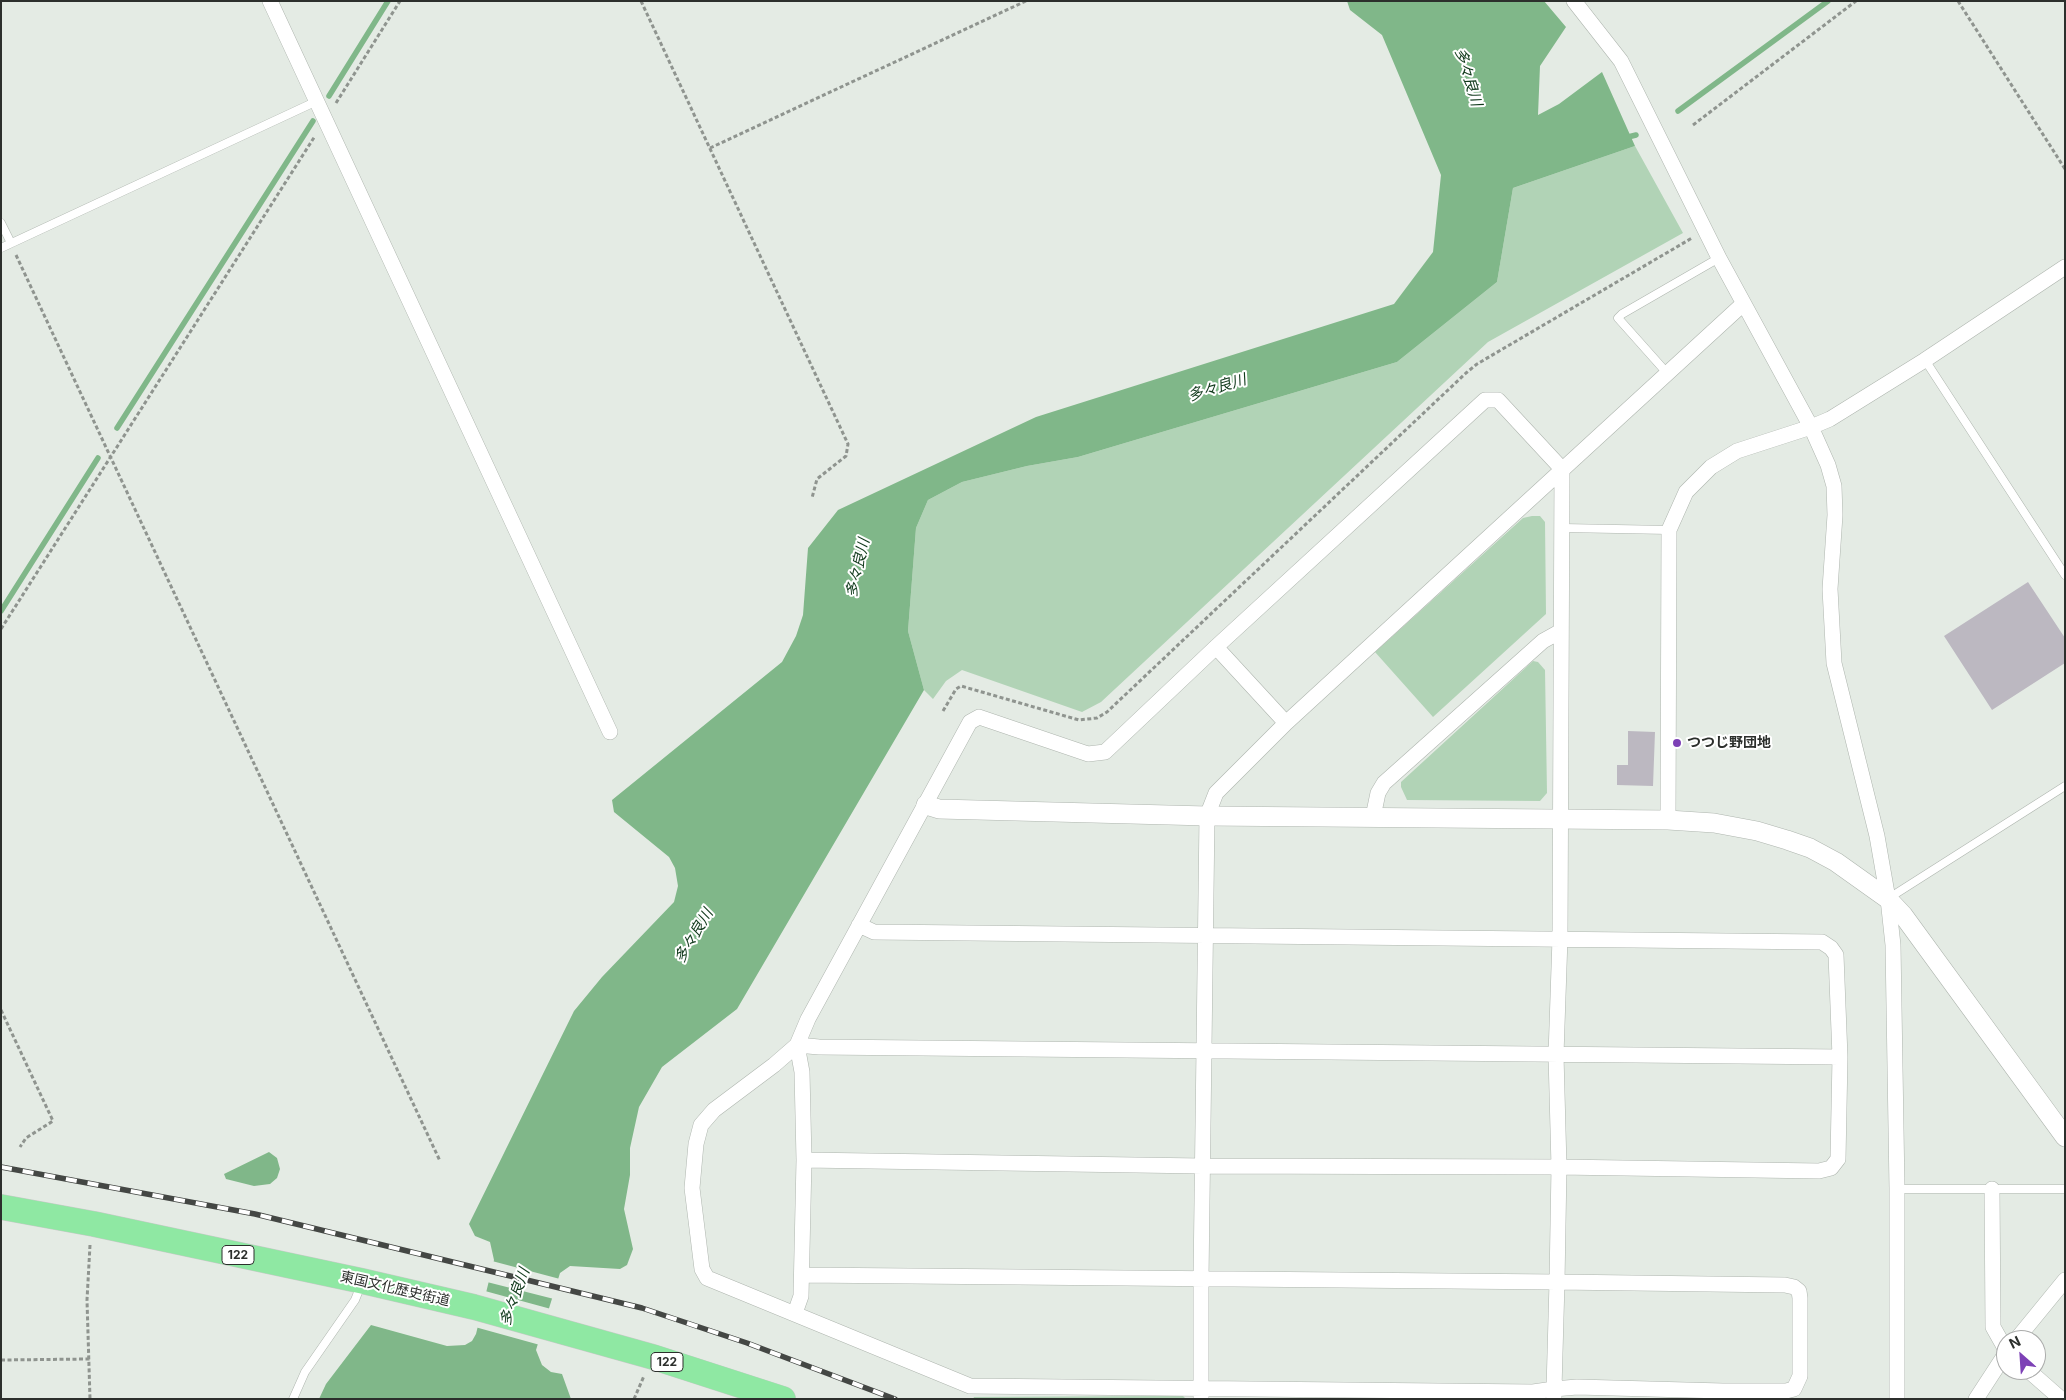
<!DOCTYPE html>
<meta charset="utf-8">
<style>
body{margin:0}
#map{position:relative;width:2066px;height:1400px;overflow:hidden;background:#e4ebe4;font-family:Inter,sans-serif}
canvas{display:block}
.frame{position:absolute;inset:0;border:2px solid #2c2f2c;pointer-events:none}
.north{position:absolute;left:1996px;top:1330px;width:50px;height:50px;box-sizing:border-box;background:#fff;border:1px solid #abacab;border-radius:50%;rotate:334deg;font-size:14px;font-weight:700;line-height:20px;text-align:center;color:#2c2f2c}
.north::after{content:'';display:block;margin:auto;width:18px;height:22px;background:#7d41b6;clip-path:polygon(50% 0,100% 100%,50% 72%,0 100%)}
</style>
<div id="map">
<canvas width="2066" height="1400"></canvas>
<div class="frame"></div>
<div class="north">N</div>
</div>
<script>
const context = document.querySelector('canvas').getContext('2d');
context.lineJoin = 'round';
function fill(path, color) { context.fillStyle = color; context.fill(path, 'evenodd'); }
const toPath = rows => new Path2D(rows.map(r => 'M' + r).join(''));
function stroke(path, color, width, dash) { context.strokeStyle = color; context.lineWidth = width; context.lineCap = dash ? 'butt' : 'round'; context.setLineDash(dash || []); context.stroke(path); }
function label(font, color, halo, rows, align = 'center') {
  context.font = font + ' Inter,"Noto Sans JP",sans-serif'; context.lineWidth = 4; context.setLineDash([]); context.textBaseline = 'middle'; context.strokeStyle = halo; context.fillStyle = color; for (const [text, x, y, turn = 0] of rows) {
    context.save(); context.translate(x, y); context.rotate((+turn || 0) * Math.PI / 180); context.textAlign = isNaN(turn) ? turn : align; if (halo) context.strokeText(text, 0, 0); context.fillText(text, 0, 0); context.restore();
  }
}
fill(toPath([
 [1635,146,1683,233,1488,342,1101,702,1082,712,962,670,946,681,933,699,924,690,908,631,916,528,928,500,962,482,1027,466,1078,457,1397,362,1497,282,1513,188],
 [1532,516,1540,516,1545,522,1546,614,1433,717,1375,652,1523,518],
 [1533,661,1538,662,1545,670,1547,793,1540,801,1407,800,1401,787,1401,782],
 [1162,1396,1183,1396,1186,1399,973,1399,974,1397]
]), '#b1d3b6');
fill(toPath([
 [1347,1,1544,1,1566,27,1540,66,1538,115,1559,104,1602,72,1635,146,1513,188,1497,282,1397,362,1078,457,1027,466,962,482,928,500,916,528,908,631,924,690,737,1009,662,1067,639,1107,630,1148,630,1175,624,1209,633,1249,627,1265,620,1269,570,1266,560,1273,536,1350,542,1365,551,1372,562,1374,571,1399,319,1399,326,1384,371,1325,447,1346,465,1345,472,1341,476,1334,494,1260,490,1242,475,1236,469,1224,574,1011,602,977,674,902,678,886,675,868,669,857,614,812,612,800,782,662,796,636,803,615,808,548,838,510,1036,417,1394,304,1433,252,1441,175,1382,35,1350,10],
 [269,1152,277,1158,280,1169,277,1178,270,1184,254,1186,226,1179,224,1174]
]), '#80b789');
fill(toPath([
 [492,1261,560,1279,554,1299,487,1282],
 [485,1291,551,1309,540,1345,475,1327]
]), '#e4ebe4');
stroke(toPath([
 [329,96,388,1],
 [1678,111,1828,1],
 [1624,138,1636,135],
 [117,428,313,121],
 [1,611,98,458]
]), '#80b789', 5.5);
fill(toPath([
 [2028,582,2065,638,2065,663,1992,710,1944,636],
 [1628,731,1655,732,1653,786,1617,785,1617,765,1628,765]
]), '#bcb8c1');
const service = toPath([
 [1,223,11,243],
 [1,248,317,101],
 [1925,360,2065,575],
 [1667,373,1618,318,1622,314,1719,258],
 [1563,528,1669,530],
 [1889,898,2065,786],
 [1897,1189,2065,1189],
 [293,1399,305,1372,355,1300,361,1285]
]);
const minor = toPath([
 [270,1,610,732],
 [1574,1,1621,61,1719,258,1811,427,1828,465,1834,486,1835,515,1830,589,1834,663,1877,836,1888,899,1893,945,1897,1189,1897,1399],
 [1216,647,1286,723],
 [1373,817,1378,793,1384,783,1543,641,1561,631],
 [1668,820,1669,530,1686,492,1711,467,1737,451,1811,427,1830,419,1925,360,2065,267],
 [804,1160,1202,1166,1559,1167,1819,1171,1831,1168,1838,1159,1840,1057,1836,955,1831,948,1822,942,874,932,859,925],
 [1992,1189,1993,1327,2006,1350],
 [802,1275,1557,1282,1785,1285,1794,1287,1799,1291,1800,1298,1800,1376,1794,1389,1786,1391,1723,1391,1577,1387,1554,1389,1533,1392,970,1386,707,1278,702,1269,692,1188,696,1144,701,1125,714,1110,774,1065,797,1045,808,1019,970,722,979,717,1088,754,1105,752,1216,647,1485,400,1498,400,1562,469,1560,938,1556,1055,1559,1167,1557,1282,1554,1389,1554,1399],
 [795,1313,801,1296,804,1160,802,1072,797,1045,819,1047,1840,1057],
 [2016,1340,2065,1280],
 [2028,1370,2061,1399],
 [1201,1399,1201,1279,1207,816,1216,793,1286,723,1743,304],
 [1976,1399,2006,1353]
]);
const tertiary = toPath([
 [926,805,939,809,1207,816,1668,820,1714,823,1757,831,1787,840,1810,848,1836,862,1888,899,1903,915,2065,1137]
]);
const trunk = toPath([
 [1,1207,94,1224,362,1281,474,1307,653,1357,783,1399]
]);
stroke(service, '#aeb5ae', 9);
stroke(minor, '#aeb5ae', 16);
stroke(tertiary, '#aeb5ae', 20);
stroke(trunk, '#c8c9c8', 26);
stroke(toPath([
 [641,1,848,444,846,456,817,479,812,498],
 [1958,1,2065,169],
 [336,103,400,1],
 [1693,125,1856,1],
 [710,148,1026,1],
 [16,255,440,1161],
 [1,629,315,136],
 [943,711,956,689,961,686,1079,720,1097,718,1107,712,1466,373,1477,364,1692,238],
 [1,1010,53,1121,26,1138,20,1147],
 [90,1245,87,1300,90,1399],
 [1,1360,90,1359],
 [634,1399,644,1376]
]), '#8f948f', 3, [4, 2.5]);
stroke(service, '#fff', 8);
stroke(minor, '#fff', 15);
stroke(tertiary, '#fff', 19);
stroke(trunk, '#8fe8a3', 25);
const rail = toPath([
 [1,1167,255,1214,642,1308,747,1343,895,1399]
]);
stroke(rail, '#444744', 5.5);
stroke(rail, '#fff', 4, [11]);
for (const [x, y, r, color] of [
 [1677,743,5,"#7d41b6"]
]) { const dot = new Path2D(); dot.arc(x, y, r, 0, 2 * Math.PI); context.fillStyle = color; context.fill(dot); stroke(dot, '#fff', 2); }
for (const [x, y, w] of [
 [238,1255,32],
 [667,1362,32]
]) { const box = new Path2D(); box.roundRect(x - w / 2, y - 9.5, w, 19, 4); context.fillStyle = '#fff'; context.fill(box); stroke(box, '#2c2f2c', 1); }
label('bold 12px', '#2c2f2c', null, [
 ["122",238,1255],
 ["122",667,1362]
]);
label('bold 14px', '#2c2f2c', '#fff', [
 ["つつじ野団地",1687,743]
], 'left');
label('14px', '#2c2f2c', '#fff', [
 ["東国文化歴史街道",395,1289,13]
]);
label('italic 15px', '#113a1c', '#fff', [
 ["多々良川",1468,77,73],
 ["多々良川",1217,388,-17],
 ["多々良川",858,568,-77],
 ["多々良川",694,936,-59],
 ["多々良川",515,1297,-70]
]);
</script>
